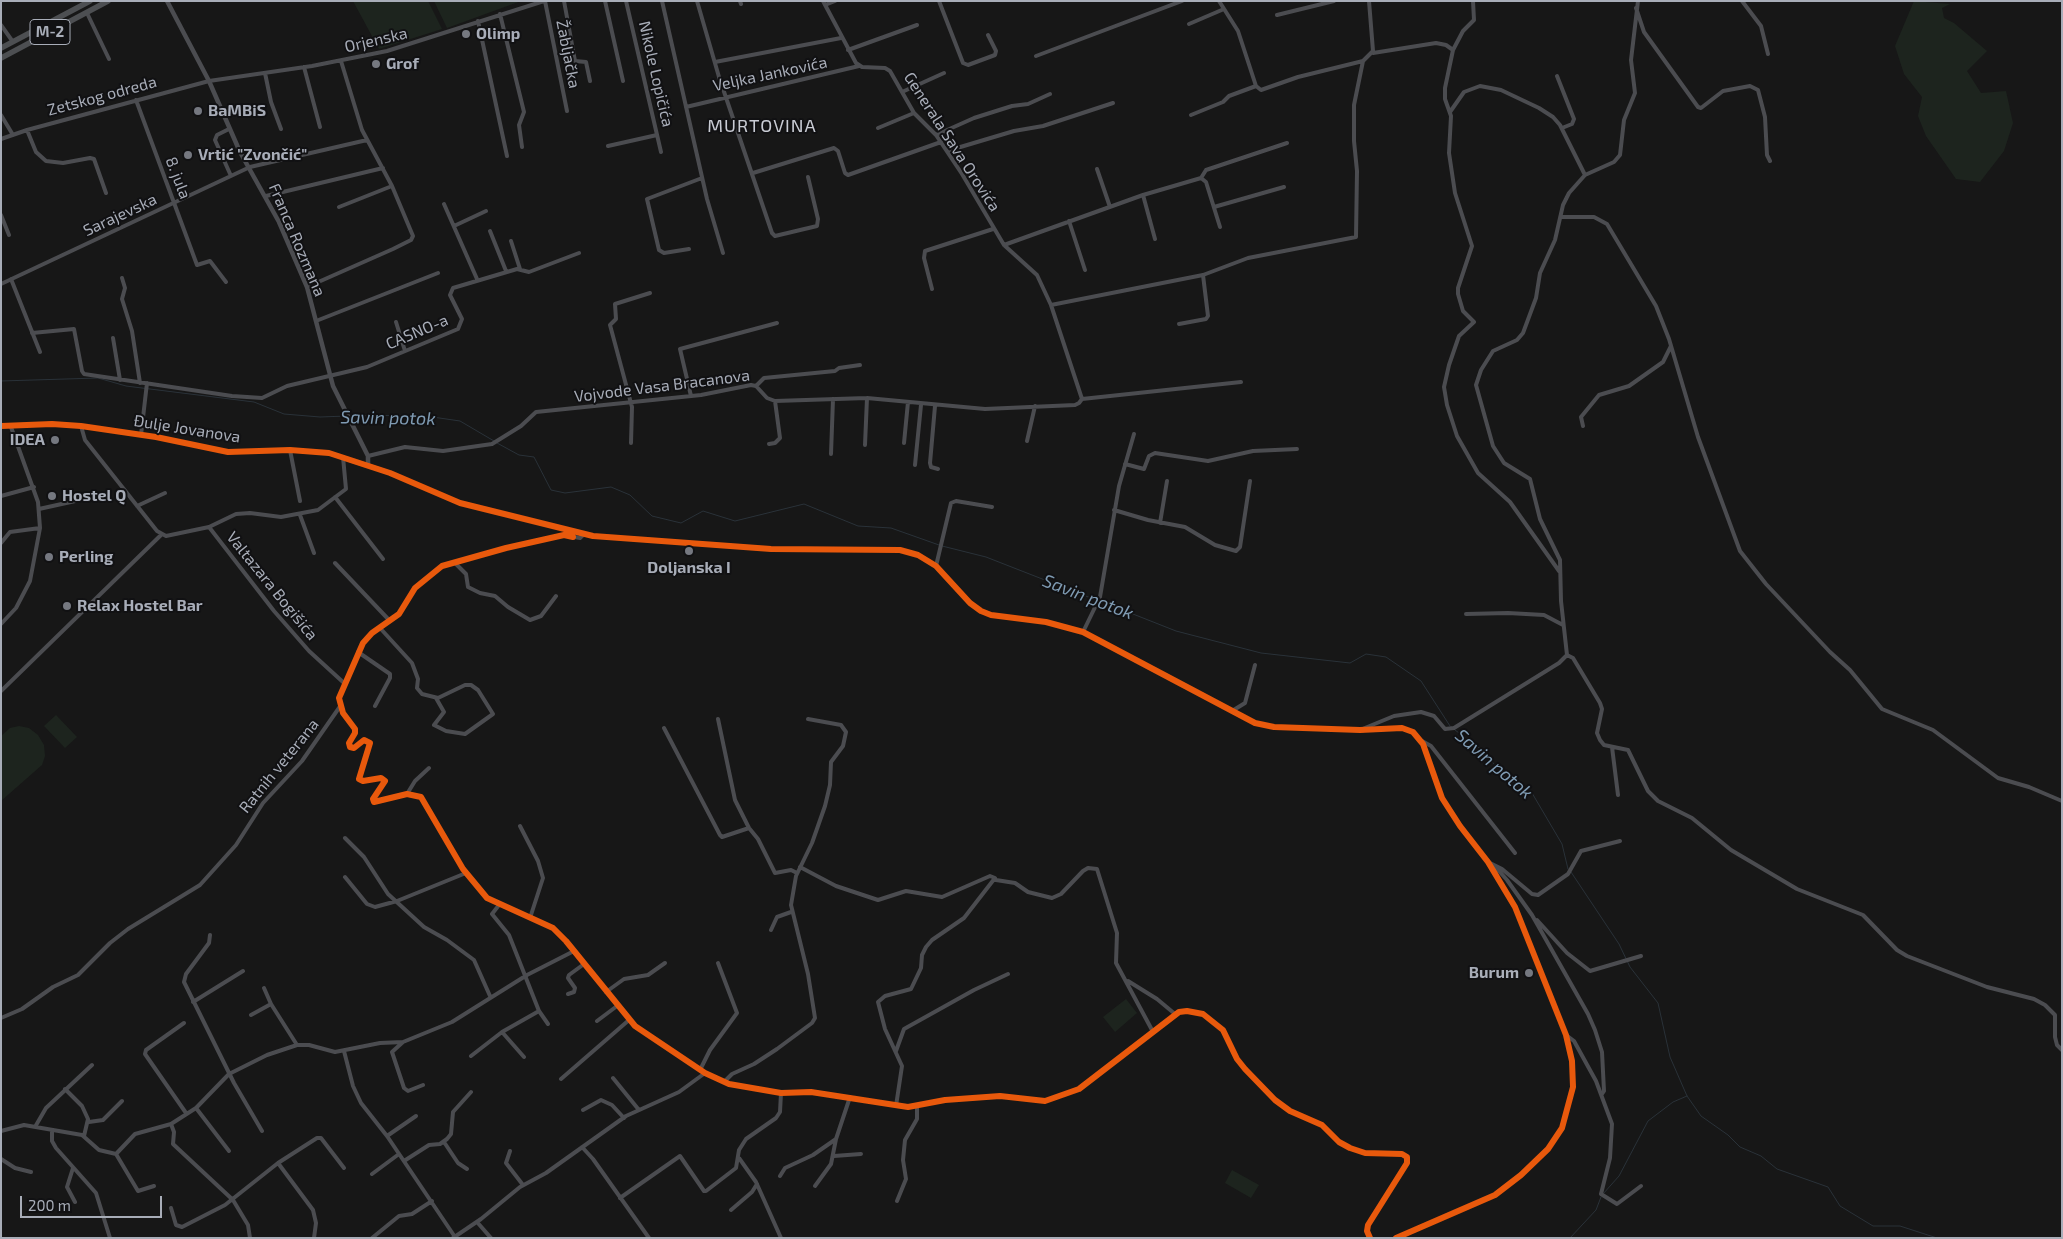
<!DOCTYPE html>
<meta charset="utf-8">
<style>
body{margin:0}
#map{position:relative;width:2063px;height:1239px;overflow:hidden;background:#171717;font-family:"Exo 2",sans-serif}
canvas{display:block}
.frame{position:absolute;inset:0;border:2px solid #a8adb8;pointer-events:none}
.scale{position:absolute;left:20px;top:1196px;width:142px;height:22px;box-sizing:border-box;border:2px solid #a8adb8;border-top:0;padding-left:6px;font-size:15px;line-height:18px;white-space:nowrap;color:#a8adb8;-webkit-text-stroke:4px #111113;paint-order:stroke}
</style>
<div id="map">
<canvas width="2063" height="1239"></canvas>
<div class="frame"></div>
<div class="scale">200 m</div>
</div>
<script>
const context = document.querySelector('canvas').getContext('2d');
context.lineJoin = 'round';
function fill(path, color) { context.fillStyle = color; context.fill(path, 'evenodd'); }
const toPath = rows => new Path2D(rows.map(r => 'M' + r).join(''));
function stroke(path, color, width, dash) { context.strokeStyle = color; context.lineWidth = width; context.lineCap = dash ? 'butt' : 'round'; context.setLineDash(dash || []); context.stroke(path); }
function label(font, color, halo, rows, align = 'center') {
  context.font = font + ' "Exo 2",sans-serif'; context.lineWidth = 4; context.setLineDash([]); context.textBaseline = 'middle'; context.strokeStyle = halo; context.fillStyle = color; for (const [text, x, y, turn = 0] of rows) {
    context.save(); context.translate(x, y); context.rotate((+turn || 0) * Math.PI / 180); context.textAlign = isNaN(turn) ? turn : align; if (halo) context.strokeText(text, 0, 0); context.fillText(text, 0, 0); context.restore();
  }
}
fill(toPath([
 [353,1,428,1,442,29,379,49],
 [434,1,521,1,447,28],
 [1914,1,1950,4,1942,8,1944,18,1954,23,1987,51,1967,71,1981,93,2006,91,2013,123,2004,151,1980,182,1956,179,1926,136,1918,116,1922,97,1904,74,1895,46],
 [56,715,77,737,65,748,44,726],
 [19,726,29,728,38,735,44,745,45,756,42,765,1,801,1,736,10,728],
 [1126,999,1137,1013,1115,1032,1103,1017],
 [1232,1170,1259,1185,1251,1198,1225,1183]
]), '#1d241e');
stroke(toPath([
 [1,381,98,378,126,386,254,402,284,414,320,417,347,416],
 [351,416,419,415,460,421,494,441],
 [497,443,519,455,534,457,551,490,565,493,611,487,630,495,652,516,681,523,703,511,735,521,804,504,858,526,891,528,939,545],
 [942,546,986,557,1096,600],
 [1100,601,1176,631,1261,653,1350,663,1366,654,1386,657,1421,681,1450,726],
 [1455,730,1482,750,1506,778,1532,793,1562,844,1568,869],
 [1571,872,1619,944,1630,967,1658,1003,1670,1057,1687,1096,1701,1116,1728,1135,1740,1147,1761,1156,1777,1169,1828,1187,1840,1206,1873,1226,1900,1226,1937,1238],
 [1603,1194,1619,1176,1648,1121,1673,1102,1687,1096],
 [1570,1238,1596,1210,1601,1197]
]), '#2a3239', 1);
stroke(toPath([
 [545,1,567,111],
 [564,1,575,61,586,62,590,81],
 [605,1,623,81],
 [626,1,661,152],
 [662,1,707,199,723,253],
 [697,1,719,77,772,233,775,236,817,226,818,219,808,177],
 [740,1,741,4],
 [823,1,856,63,862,67,885,68,890,71,914,113,936,135,962,174,1004,245,1037,275,1051,305,1082,399],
 [939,1,963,63,968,65,995,55,996,51,988,35],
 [1742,1,1761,26,1768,54],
 [825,5,835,1],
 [1636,8,1644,32,1698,107,1701,108,1723,91,1750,86,1758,90,1765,117,1767,155,1770,161],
 [87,13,109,59],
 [500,14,524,112,519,125,522,147],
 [1277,15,1334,1],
 [478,21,507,156],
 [1189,24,1224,9],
 [1,25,13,42],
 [848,50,917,25],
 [1453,50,1463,31,1474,20,1473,1],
 [1373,53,1436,43,1446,45,1453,50,1445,88,1445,99,1451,116,1449,153,1455,193,1472,246,1458,288,1458,294,1463,311,1474,322,1459,336,1449,365,1444,387,1447,405,1457,436,1478,473,1510,502,1559,571],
 [1036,56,1182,1],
 [715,62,841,38],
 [304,67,320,127],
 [265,73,271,102,281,129],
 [1557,76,1574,119,1572,124,1562,128],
 [1256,86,1261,90,1298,77,1363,61],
 [902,92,944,73],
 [136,100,197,265,210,261,226,282],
 [686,107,859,66],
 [1450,112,1464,92,1480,86,1501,90,1539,108,1553,117,1560,125,1585,175],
 [1,115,13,135],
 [1191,115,1223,102,1229,96,1256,86,1238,31,1219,1],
 [878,128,914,113],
 [229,129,217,135,215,140,231,176],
 [27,130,36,152,46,161,63,163,90,158,94,159,106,193],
 [936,135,974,118,1012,106,1028,104,1050,94],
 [1,139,27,130,209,81,312,66,387,51,544,1],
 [608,146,657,135],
 [947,151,1014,131,1043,126,1113,103],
 [1097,169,1110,207],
 [753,173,834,148,838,151,845,173,848,175,941,142],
 [1201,178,1206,170,1287,143],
 [1143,195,1155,239],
 [266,196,383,168],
 [444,204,477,279],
 [339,207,392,186],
 [1214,207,1284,187],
 [1,215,9,235],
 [1561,217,1594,217,1607,224,1656,306,1669,339,1698,437,1740,551,1766,584,1830,652,1850,670,1882,709,1933,730,1998,778,2029,787,2062,801],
 [1069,221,1085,270],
 [454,226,486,211],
 [490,231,506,271],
 [511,241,520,269],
 [1004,245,1143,195,1201,178,1206,182,1220,227],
 [689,249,664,253,659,250,647,199,702,178],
 [122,278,125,288,122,299,132,331,140,383],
 [11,279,40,352],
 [1,284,250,167,367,140],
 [307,287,393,249,411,240,413,236,392,186,362,130,341,61],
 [932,289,924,258,925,251,993,229],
 [1051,305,1203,275,1248,258,1356,237,1357,171,1354,141,1354,105,1363,61,1373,51,1369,1],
 [316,321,438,273],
 [396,322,405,351],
 [1179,324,1206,319,1208,316,1203,275],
 [32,333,74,329,82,371,84,374,232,396,262,398,287,386,367,367,458,329,462,319,450,295,453,288,517,269,529,272,579,253],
 [113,338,120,380],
 [756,386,764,378,835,371,839,368,860,365],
 [691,396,680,349,777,323],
 [1082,399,1241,382],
 [935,406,930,463,931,467,938,469],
 [81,426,85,440,157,531,166,536,209,527,236,514,250,513,281,517,318,510,346,489,343,457],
 [1583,426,1581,417,1599,395,1629,386,1663,362,1671,346],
 [141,435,147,383],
 [1027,441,1035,406],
 [631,443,632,407,610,325,616,319,615,304,650,293],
 [904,443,908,402],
 [769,444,775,443,780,438,775,401],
 [865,445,867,398],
 [290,450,300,501],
 [831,454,833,399],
 [368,456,405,447,443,451,492,444,521,426,536,412,701,395,751,385,756,386,767,398,775,401,867,398,985,409,1075,405,1079,403,1082,399],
 [1125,464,1144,469,1149,456,1155,453,1208,461,1253,451,1297,449],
 [915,465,921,405],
 [1,496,34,487],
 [335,497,383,559],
 [137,506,165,493],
 [39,509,98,496],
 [1114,510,1148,520,1185,527,1215,545,1236,551,1240,547,1250,481],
 [300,515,314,553],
 [1160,523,1167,481],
 [209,527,274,611,309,651,344,683],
 [584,534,580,538,564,535,506,548,442,566,415,588,399,614,372,633,363,643,339,698,343,713,355,729,355,733,349,743,350,747,354,748,364,740,370,743,359,779,363,781,381,778,385,781,373,799,374,802,407,794,421,797,463,869,487,898,553,928,566,941,635,1026,705,1073,729,1084,781,1093,811,1092,908,1107,945,1100,1000,1096,1045,1101,1079,1089,1179,1012,1187,1011,1203,1014,1223,1030,1237,1059,1245,1069,1275,1100,1290,1111,1322,1125,1339,1142,1350,1148,1365,1153,1402,1154,1407,1157,1407,1163,1368,1225,1367,1231,1370,1238],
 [1,543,10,532,40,528],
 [454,562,466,574,468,587,480,593,495,596,508,607,530,620,541,616,556,596],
 [335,563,390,621],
 [936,566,951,503,956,501,992,507],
 [1466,614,1508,613,1544,615,1563,625],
 [1,624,16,608,30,581,40,528,38,502,11,427],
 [380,628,412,663,418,679,417,688,422,694,438,698,465,685,471,685,478,690,493,714,465,734,446,731,434,725,444,712,436,698],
 [1083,632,1100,597,1119,486,1134,434],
 [358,652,390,674,390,678,375,706],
 [1567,655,1573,658,1600,703,1602,709,1597,733,1600,740,1604,745,1628,750,1648,791,1658,801,1692,818,1731,850,1797,889,1863,915,1897,950,1907,956,1987,987,2034,999,2045,1005,2055,1015,2055,1037,2057,1045,2062,1050],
 [1,691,161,535],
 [1232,711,1245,703,1255,665],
 [718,719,735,800,749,828,758,839,775,873,791,870,797,873],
 [664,728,720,835,722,837,749,828],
 [1360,730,1394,716,1421,712,1434,716,1445,729,1454,728,1559,663,1567,655,1561,601,1560,560,1540,519,1530,479,1504,463,1493,446,1476,385,1481,370,1493,351,1517,340,1523,333,1536,298,1540,273,1555,240,1563,205,1569,193,1585,175,1614,162,1620,155,1624,120,1635,93,1631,60,1638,1],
 [1422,741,1431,746,1515,853],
 [1612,747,1618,795],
 [407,794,415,781,429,768],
 [520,826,538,861,543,878,530,918],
 [345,838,364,857,388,894,424,927,447,940,474,960,490,996],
 [1488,862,1502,869,1532,894,1538,895,1568,874,1581,851,1620,841],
 [800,867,836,886,878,900,906,891,942,897,990,876,995,878,964,918,932,940,926,947,922,955,921,968,911,989,885,996,878,1002,885,1029,902,1066,896,1106],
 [1492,868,1499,871,1507,880,1532,915],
 [345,877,367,904,375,907,397,901,466,873],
 [996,880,1015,883,1028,892,1052,898,1061,894,1083,871,1088,868,1097,869,1117,933,1116,963,1152,1030],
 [499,905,492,914,509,935,539,1011,548,1024],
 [1532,915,1588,1014,1595,1030,1602,1052,1604,1091,1602,1094],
 [1537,920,1567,953,1590,971,1641,956],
 [771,930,777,917,791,912],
 [210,935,209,943,186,974,184,982,234,1083,262,1131],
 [1128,981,1157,999,1175,1014],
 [264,988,271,1004,297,1045],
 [606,992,624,979,648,975,665,963],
 [568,994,574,992,575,988,568,978,569,975,584,964],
 [193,1002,243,971],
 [251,1015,271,1004],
 [1,1018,22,1009,53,987,78,975,110,943,128,929,200,885,236,845,263,803,302,761,341,705],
 [597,1021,617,1006],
 [184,1023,146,1050,145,1054,186,1113],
 [1566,1035,1574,1041,1596,1081,1612,1124,1610,1158,1601,1194,1617,1204,1641,1186],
 [403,1042,392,1052,404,1088,408,1091,423,1085],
 [344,1051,353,1086,361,1103,387,1136,455,1237],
 [896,1051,904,1029,974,990,1008,974],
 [471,1056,502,1032],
 [524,1057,502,1032,539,1011],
 [700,1070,710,1050,737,1013,718,963],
 [613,1078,639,1110],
 [561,1079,629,1020],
 [724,1082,732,1074,754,1064,777,1049,812,1023,815,1018,808,974,791,905,796,876,812,843,825,806,830,785,831,762,843,746,846,732,841,725,808,719],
 [65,1089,82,1106,88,1119,84,1136],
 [196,1108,229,1151],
 [583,1110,601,1100,612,1105,624,1118],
 [89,1122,103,1120,122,1101],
 [171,1124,174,1132,173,1144,233,1200,248,1225,250,1238],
 [35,1127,46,1108,92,1065],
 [1,1131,24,1125,82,1135,99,1150,116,1154,135,1134,171,1124,196,1108,229,1074,267,1055,297,1045,309,1045,335,1052,380,1043,403,1042,452,1022,527,975,574,951],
 [52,1131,52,1141,56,1148,96,1193,110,1238],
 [387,1136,416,1116],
 [444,1142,458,1163,467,1169],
 [582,1147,593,1159,649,1238],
 [510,1151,506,1163,523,1185],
 [116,1154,138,1191,154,1186],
 [834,1156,861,1154],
 [739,1158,756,1182,781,1238],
 [1,1159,15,1168,31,1172],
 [404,1161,429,1145,440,1144,447,1139,451,1134,453,1112,471,1092],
 [278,1163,313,1210,316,1223,314,1238],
 [73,1168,67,1187,75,1202],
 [372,1174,399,1154],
 [780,1176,785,1168,813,1155,836,1139],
 [815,1186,831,1164,836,1139,850,1097],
 [620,1198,680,1156,704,1191,706,1191,736,1168,739,1150,746,1139,776,1118,780,1112,781,1093],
 [897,1201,906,1179,903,1160,905,1140,917,1119,917,1106],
 [171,1208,176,1225,182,1227,225,1205,278,1163,317,1138,321,1138,344,1168],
 [731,1210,752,1192,757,1184],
 [477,1222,491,1238],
 [372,1238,399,1216,412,1214,432,1201],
 [453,1238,481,1219,520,1187,546,1173,626,1116,679,1092,705,1073]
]), '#4b4c50', 4);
stroke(toPath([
 [167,1,209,81,240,152,279,222,307,287,333,386,368,456,368,465],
 [1,426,52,424,81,426,156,437,228,452,290,450,329,453,390,473,460,503,593,536,771,549,900,550,918,555,936,566,970,603,981,611,991,615,1046,622,1083,632,1255,723,1274,727,1360,730,1402,728,1413,732,1423,744,1442,798,1460,826,1488,862,1515,907,1566,1035,1572,1061,1573,1087,1562,1128,1548,1149,1521,1175,1495,1195,1396,1238]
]), '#4b4c50', 4.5);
stroke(toPath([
 [1,48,90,1],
 [1,58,108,1]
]), '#4d4f52', 5.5);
stroke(toPath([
 [1,426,52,424,81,426,156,437,228,452,290,450,329,453,390,473,460,503,593,536,771,549,900,550,918,555,936,566,970,603,981,611,991,615,1046,622,1083,632,1255,723,1274,727,1360,730,1402,728,1413,732,1423,744,1442,798,1460,826,1488,862,1515,907,1566,1035,1572,1061,1573,1087,1562,1128,1548,1149,1521,1175,1495,1195,1396,1238],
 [573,537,564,535,506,548,442,566,415,588,399,614,372,633,363,643,339,698,343,713,355,729,355,733,349,743,350,747,354,748,364,740,370,743,359,779,363,781,381,778,385,781,373,799,374,802,407,794,421,797,463,869,487,898,553,928,566,941,635,1026,705,1073,729,1084,781,1093,811,1092,908,1107,945,1100,1000,1096,1045,1101,1079,1089,1179,1012,1187,1011,1203,1014,1223,1030,1237,1059,1245,1069,1275,1100,1290,1111,1322,1125,1339,1142,1350,1148,1365,1153,1402,1154,1407,1157,1407,1163,1368,1225,1367,1231,1370,1238]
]), '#e8590c', 6);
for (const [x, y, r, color] of [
 [466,34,5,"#757880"],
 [376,64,5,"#757880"],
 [198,111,5,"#757880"],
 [188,155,5,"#757880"],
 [55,440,5,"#757880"],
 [52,496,5,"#757880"],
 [689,551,5,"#757880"],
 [49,557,5,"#757880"],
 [67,606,5,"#757880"],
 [1529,973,5,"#757880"]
]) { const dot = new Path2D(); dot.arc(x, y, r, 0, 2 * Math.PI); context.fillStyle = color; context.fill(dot); stroke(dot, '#111113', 2); }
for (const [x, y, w] of [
 [50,32,40]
]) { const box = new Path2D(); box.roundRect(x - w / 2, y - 12.5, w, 25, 4); context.fillStyle = '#111113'; context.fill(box); stroke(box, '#a8adb8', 1); }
label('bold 15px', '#a8adb8', null, [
 ["M-2",50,32]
]);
label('bold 16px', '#a8adb8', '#111113', [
 ["Olimp",476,34],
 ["Grof",386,64],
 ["BaMBiS",208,111],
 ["Vrtić \"Zvončić\"",198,155],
 ["IDEA",45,440,"right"],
 ["Hostel Q",62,496],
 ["Perling",59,557],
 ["Doljanska I",689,568,"center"],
 ["Relax Hostel Bar",77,606],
 ["Burum",1519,973,"right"]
], 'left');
label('16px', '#a8adb8', '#111113', [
 ["Orjenska",376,40,-13],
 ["Žabljačka",568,54,79],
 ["Nikole Lopičića",656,74,77],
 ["Veljka Jankovića",770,74,-12],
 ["Zetskog odreda",102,96,-15],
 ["Generala Sava Orovića",952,142,57],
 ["8. jula",178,178,69],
 ["Sarajevska",120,215,-25],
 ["Franca Rozmana",297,240,67],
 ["CASNO-a",417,332,-23],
 ["Vojvode Vasa Bracanova",662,386,-7],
 ["Đulje Jovanova",187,429,9],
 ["Valtazara Bogišića",272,586,51],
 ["Ratnih veterana",279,766,-51]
]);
context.letterSpacing = '1px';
label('18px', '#c9ccd4', '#111113', [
 ["MURTOVINA",762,126]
]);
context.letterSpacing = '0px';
label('italic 18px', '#7f9bb3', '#111113', [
 ["Savin potok",388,418,1],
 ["Savin potok",1088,597,21],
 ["Savin potok",1494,764,41]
]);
</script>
